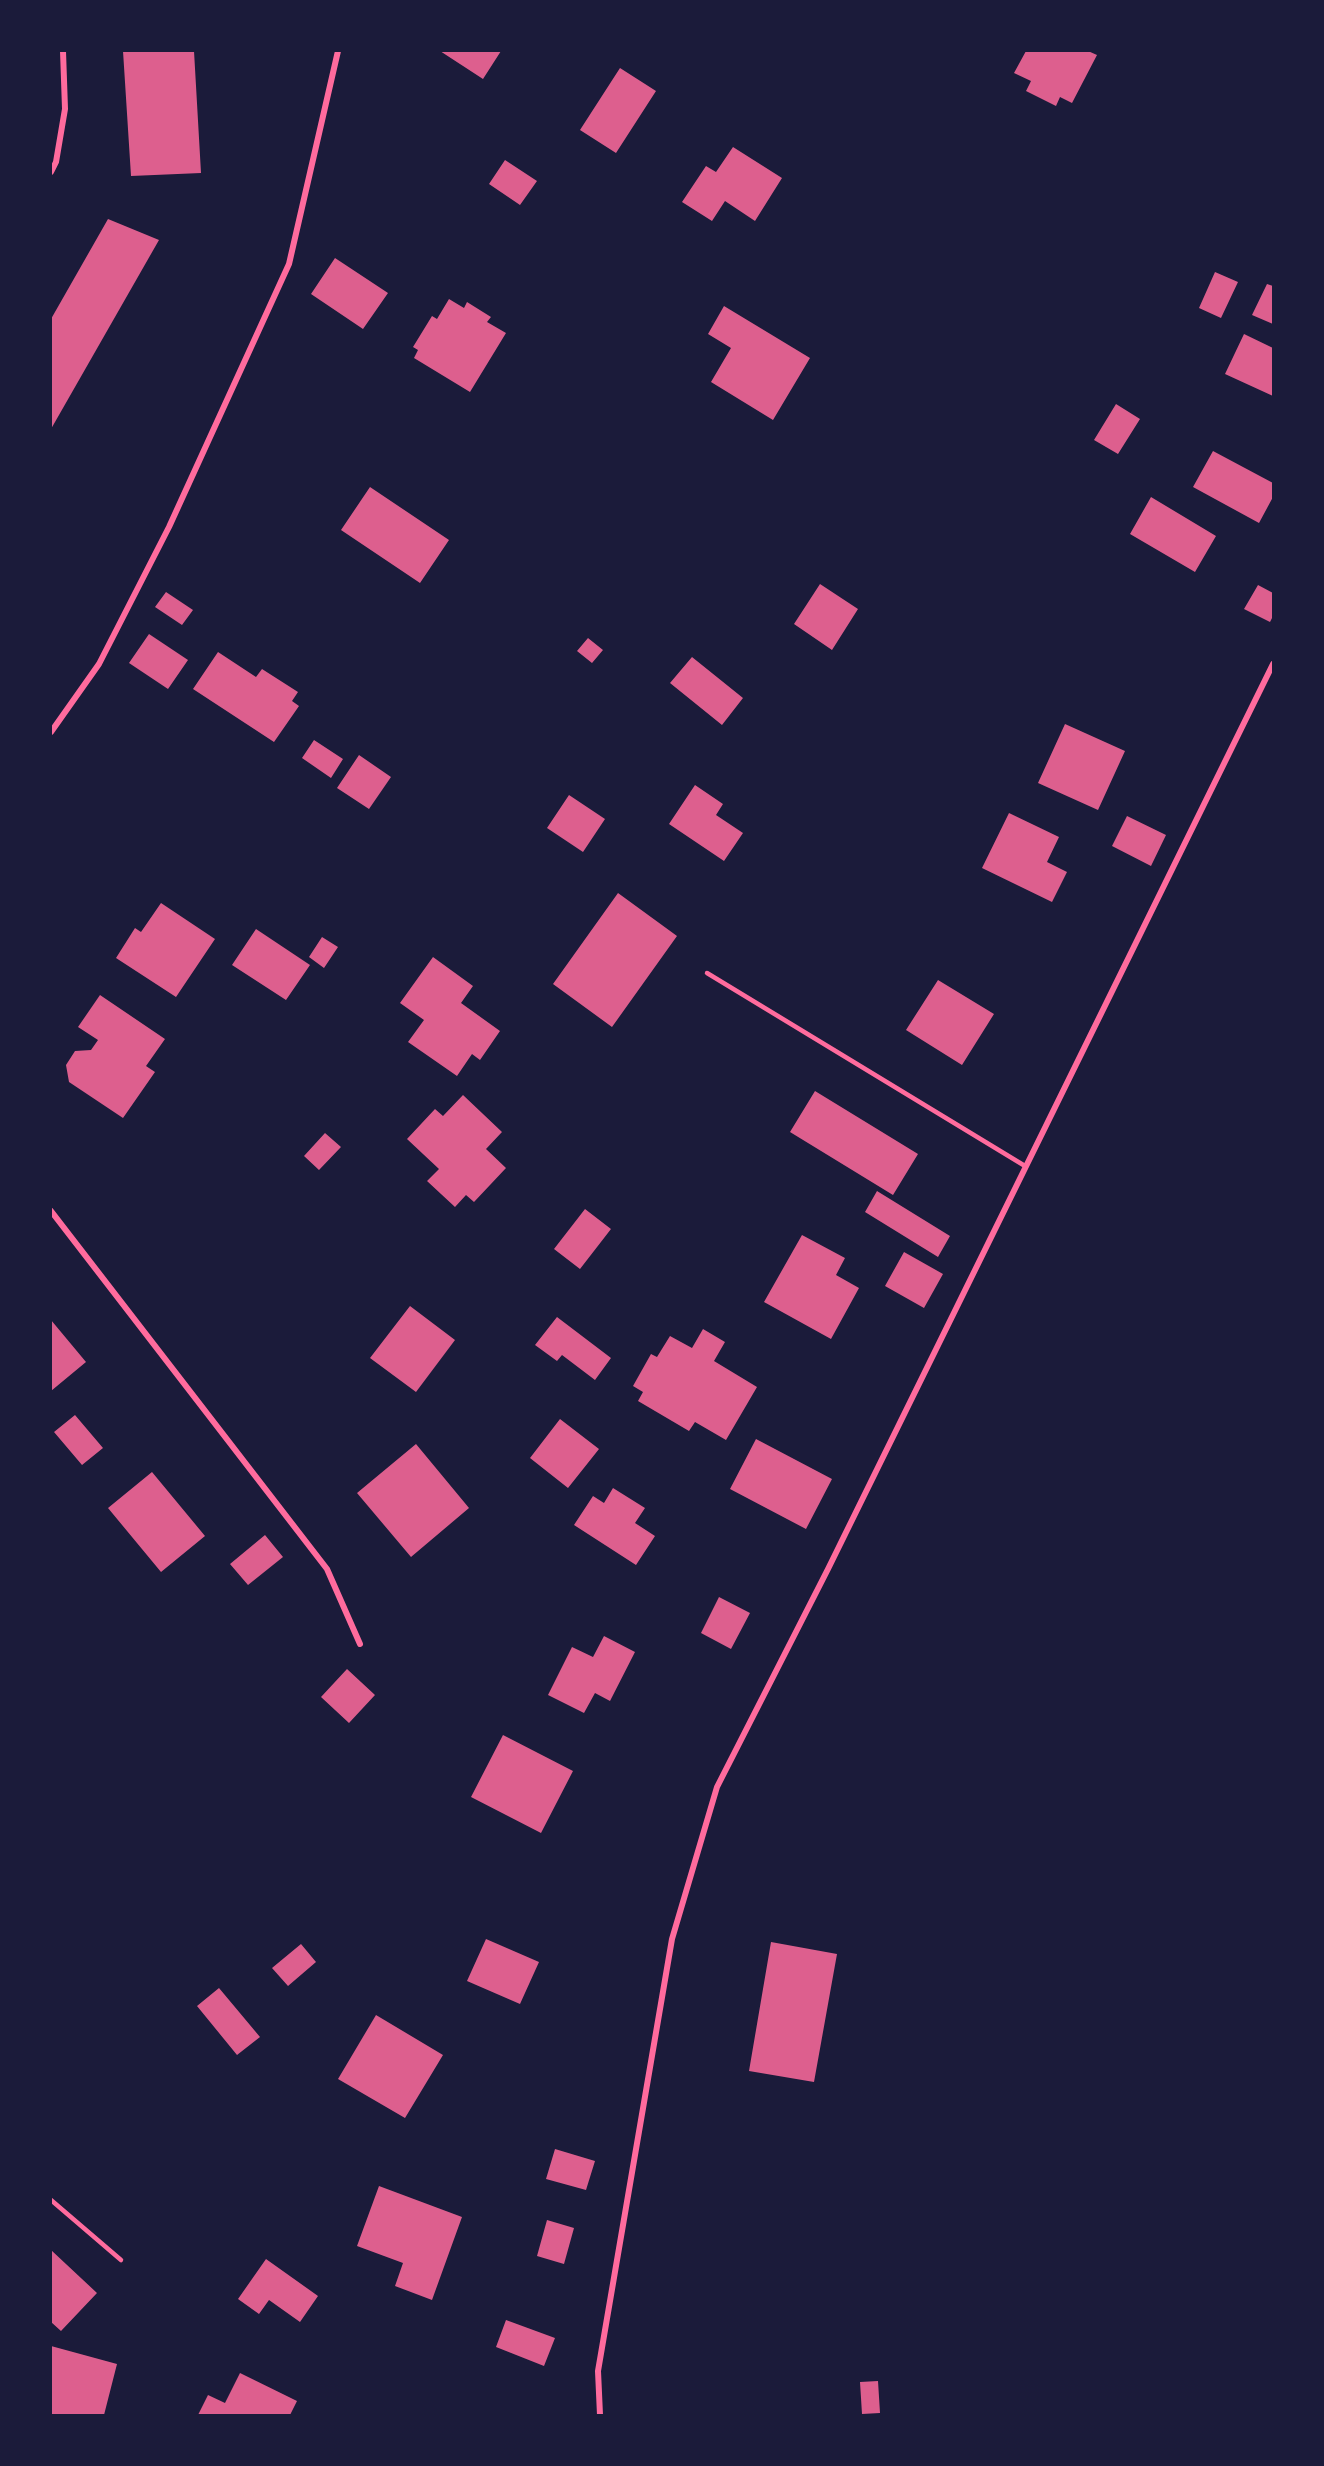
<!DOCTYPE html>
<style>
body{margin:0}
#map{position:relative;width:1324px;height:2466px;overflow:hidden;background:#1b1b3a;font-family:"Nunito Sans",sans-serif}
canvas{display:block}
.frame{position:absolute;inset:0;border:52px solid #1b1b3a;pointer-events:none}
</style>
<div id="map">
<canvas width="1324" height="2466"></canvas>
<div class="frame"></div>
</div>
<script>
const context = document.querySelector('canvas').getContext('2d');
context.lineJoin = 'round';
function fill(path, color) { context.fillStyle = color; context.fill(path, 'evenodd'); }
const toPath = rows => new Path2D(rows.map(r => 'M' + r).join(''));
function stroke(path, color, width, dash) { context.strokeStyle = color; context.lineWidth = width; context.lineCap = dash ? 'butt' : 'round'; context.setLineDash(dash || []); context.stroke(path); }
fill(toPath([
 [123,51,194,51,201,173,131,176],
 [440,51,501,51,483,79],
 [1026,51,1088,51,1097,55,1072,103,1060,97,1056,106,1026,91,1031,81,1014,73],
 [620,68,656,91,616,153,580,130],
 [733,147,782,178,755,221,725,201,712,221,682,202,706,166,716,172],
 [505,160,537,181,520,205,489,184],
 [108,219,159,240,51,429,51,319],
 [335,258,388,293,363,329,311,294],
 [1215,272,1238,282,1221,318,1199,308],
 [1267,284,1273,286,1273,324,1252,315],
 [449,299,464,308,467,302,491,317,487,322,506,333,470,392,414,358,418,350,413,347,432,316,437,319],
 [724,306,810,358,773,420,711,382,731,348,708,334],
 [1244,334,1273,348,1273,396,1225,374],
 [1116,404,1140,419,1118,454,1094,440],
 [1213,451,1273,483,1273,497,1259,523,1193,487],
 [370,487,449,540,420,583,341,530],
 [1151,497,1216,536,1195,572,1130,534],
 [820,584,858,609,832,650,794,624],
 [1258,585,1273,593,1273,616,1270,622,1244,609],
 [166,592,193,610,182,625,155,607],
 [149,634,188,660,168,689,129,663],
 [588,638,603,650,592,663,577,651],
 [218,652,256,677,262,669,298,692,292,701,299,706,274,742,193,689],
 [692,657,743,698,722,725,670,683],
 [1065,724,1125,751,1098,810,1038,783],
 [314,740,343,759,331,778,302,758],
 [359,755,391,777,369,809,337,788],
 [695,785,723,804,716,815,743,833,724,861,669,824],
 [569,795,605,819,583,852,547,828],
 [1009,813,1059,837,1047,862,1067,872,1052,902,982,868],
 [1127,816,1166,835,1151,866,1112,846],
 [618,893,677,936,612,1027,553,984],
 [161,903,215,939,176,997,116,958,135,928,141,932],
 [256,929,310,965,286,1000,232,965],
 [322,937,338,947,324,968,309,957],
 [433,957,473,986,461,1003,500,1031,480,1060,472,1054,457,1076,408,1042,424,1020,400,1003],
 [938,980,994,1014,962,1065,906,1030],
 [100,995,165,1039,146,1066,155,1072,123,1118,69,1082,66,1065,75,1051,91,1050,98,1040,78,1027],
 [815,1091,918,1154,893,1195,790,1132],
 [463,1095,502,1132,486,1149,506,1168,474,1202,466,1195,455,1207,427,1181,439,1169,407,1139,435,1109,443,1116],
 [325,1133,341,1147,319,1170,304,1156],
 [877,1191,950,1236,938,1257,865,1212],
 [585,1209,611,1229,580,1269,554,1249],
 [802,1235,845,1258,836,1275,859,1288,831,1339,764,1302],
 [904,1252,943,1274,924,1308,885,1286],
 [410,1306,455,1340,416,1392,370,1358],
 [557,1317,611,1358,595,1380,562,1355,557,1361,535,1345],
 [51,1320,86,1362,51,1391],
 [703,1329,725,1342,714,1361,757,1387,726,1440,695,1422,689,1431,638,1401,643,1392,633,1386,651,1354,657,1357,670,1336,692,1348],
 [75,1415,103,1448,82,1465,54,1432],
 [560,1419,599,1449,568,1488,530,1458],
 [756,1439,832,1479,806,1529,730,1489],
 [416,1444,469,1508,411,1557,357,1493],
 [152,1472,205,1536,161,1572,108,1508],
 [613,1488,645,1508,635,1523,655,1536,636,1565,574,1525,593,1496,604,1503],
 [265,1535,283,1557,248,1585,230,1564],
 [719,1597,750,1613,731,1649,701,1633],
 [604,1636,635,1652,610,1701,595,1693,584,1713,548,1695,572,1647,593,1657],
 [347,1669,375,1695,349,1723,321,1697],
 [503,1735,573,1771,541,1833,471,1797],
 [486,1939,539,1962,520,2004,467,1981],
 [771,1942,837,1954,814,2082,749,2071],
 [301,1944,316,1962,288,1986,272,1968],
 [219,1988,260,2037,237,2055,197,2006],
 [376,2015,443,2055,405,2118,338,2079],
 [555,2149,595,2161,586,2190,546,2179],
 [379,2186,462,2217,432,2300,395,2286,403,2263,357,2246],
 [547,2220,574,2228,564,2264,537,2256],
 [51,2250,97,2293,61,2331,51,2322],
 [266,2259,318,2296,300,2322,269,2300,259,2314,238,2299],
 [506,2320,555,2338,544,2366,496,2347],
 [51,2346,117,2364,104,2415,51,2415],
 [240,2373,297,2401,290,2415,198,2415,208,2395,225,2403],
 [878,2381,880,2413,862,2414,860,2382]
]), '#dd5f8e');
stroke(toPath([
 [707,973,1025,1166],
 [51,2200,121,2260]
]), '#ff6b9d', 4.5);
stroke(toPath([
 [51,172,56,162,65,109,63,51],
 [51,732,99,664,169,527,289,264,338,51],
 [51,1211,327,1569,360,1644],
 [600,2415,598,2371,672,1939,717,1787,828,1569,1273,664]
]), '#ff6b9d', 6);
</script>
